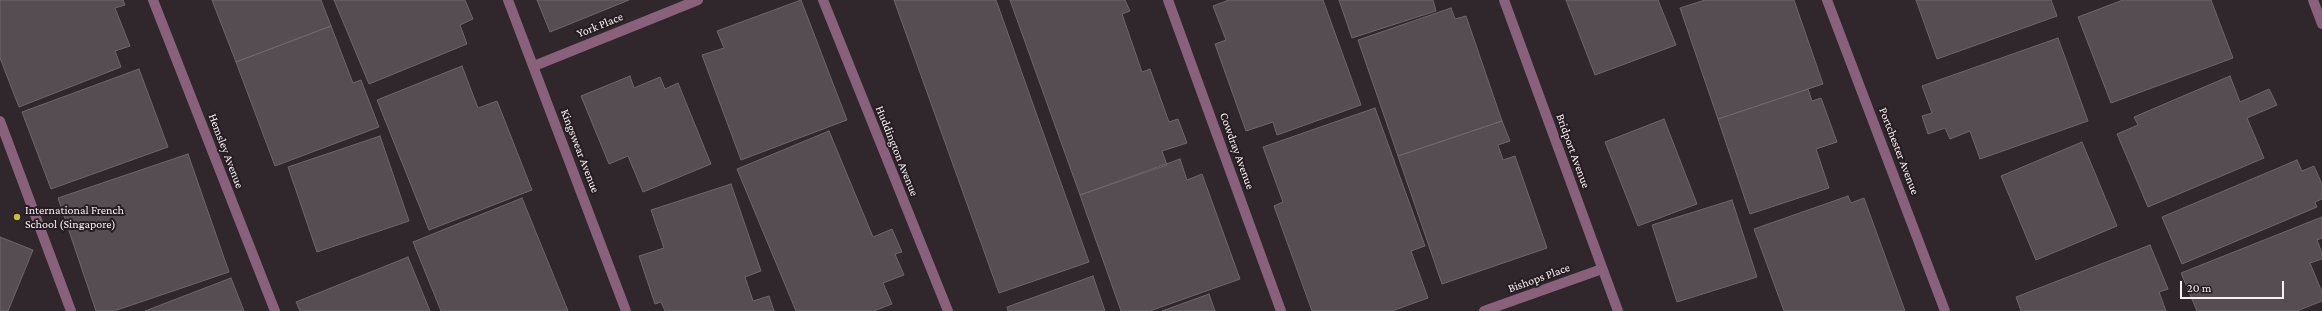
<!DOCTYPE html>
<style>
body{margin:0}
#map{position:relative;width:2322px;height:311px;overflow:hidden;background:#2f272c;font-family:"Crimson Pro",serif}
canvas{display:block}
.scale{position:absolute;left:2180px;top:281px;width:104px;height:18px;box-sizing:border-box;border:2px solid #f5eff3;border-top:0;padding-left:5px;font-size:12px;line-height:14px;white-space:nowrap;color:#f5eff3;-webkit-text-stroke:3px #251d22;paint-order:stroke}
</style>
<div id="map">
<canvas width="2322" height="311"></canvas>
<div class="scale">20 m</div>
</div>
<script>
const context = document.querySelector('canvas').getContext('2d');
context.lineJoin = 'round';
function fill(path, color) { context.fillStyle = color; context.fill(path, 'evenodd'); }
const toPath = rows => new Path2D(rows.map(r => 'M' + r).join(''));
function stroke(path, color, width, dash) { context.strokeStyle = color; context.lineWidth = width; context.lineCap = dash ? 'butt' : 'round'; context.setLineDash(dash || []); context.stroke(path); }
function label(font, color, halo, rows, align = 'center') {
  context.font = font + ' "Crimson Pro",serif'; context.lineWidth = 4; context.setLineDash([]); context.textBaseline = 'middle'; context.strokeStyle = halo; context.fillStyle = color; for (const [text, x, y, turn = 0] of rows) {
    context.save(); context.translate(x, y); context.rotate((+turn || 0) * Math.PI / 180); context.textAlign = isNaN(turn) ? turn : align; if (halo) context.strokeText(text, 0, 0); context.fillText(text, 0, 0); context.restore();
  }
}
const building = toPath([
 [0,0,123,0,125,5,115,8,130,46,115,51,121,67,19,107,0,58,0,0],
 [212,0,321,0,331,26,236,62,212,0],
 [334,0,465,0,473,19,460,25,467,44,369,84,334,0],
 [537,0,629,0,550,32,537,0],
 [801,0,847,120,741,160,702,55,724,48,717,31,801,0],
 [894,0,996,0,1089,262,999,293,894,0],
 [1010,0,1125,0,1130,11,1122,14,1142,72,1150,69,1169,122,1178,119,1187,143,1162,151,1167,165,1080,195,1010,0],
 [1229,0,1323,0,1361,105,1277,135,1273,122,1246,131,1215,44,1226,40,1213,6,1229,0],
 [1339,0,1433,0,1436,11,1352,38,1339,0],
 [1566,0,1658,0,1676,45,1595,75,1566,0],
 [1705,0,1794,0,1823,84,1718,119,1680,8,1705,0],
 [1916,0,2051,0,2057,16,1937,59,1916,0],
 [2123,0,2211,0,2233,58,2111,103,2078,17,2123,0],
 [1451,8,1455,19,1466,16,1502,121,1398,156,1358,40,1451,8],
 [331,26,353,83,361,80,379,127,275,166,236,62,331,26],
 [2058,38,2088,121,1980,159,1970,131,1950,139,1945,128,1928,134,1922,116,1932,113,1922,86,2058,38],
 [462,66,478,108,497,101,532,190,429,230,377,100,462,66],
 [139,69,168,147,51,189,22,112,139,69],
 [630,76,634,88,660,77,665,89,678,83,711,164,643,192,628,156,609,164,581,96,630,76],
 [2230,76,2240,102,2269,89,2277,105,2247,118,2264,158,2148,207,2117,134,2138,125,2134,117,2230,76],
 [1808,89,1812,101,1821,98,1837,142,1816,149,1829,188,1750,214,1718,119,1808,89],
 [1375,108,1425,246,1411,251,1428,298,1392,311,1312,311,1274,206,1283,202,1263,147,1375,108],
 [1664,119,1697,204,1638,226,1605,142,1664,119],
 [1502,121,1510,141,1498,145,1503,160,1515,156,1547,248,1442,284,1398,156,1502,121],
 [829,131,873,237,892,229,902,252,895,254,904,275,883,283,892,304,874,311,796,311,737,169,829,131],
 [380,136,409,221,317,252,288,167,380,136],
 [2082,142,2117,226,2036,260,2001,176,2082,142],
 [188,154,229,272,114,311,96,311,58,198,188,154],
 [1180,159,1187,180,1202,174,1240,279,1150,311,1121,311,1080,195,1180,159],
 [2297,160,2302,171,2314,166,2322,184,2322,199,2315,202,2317,207,2182,264,2162,217,2297,160],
 [731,184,761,271,745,277,753,301,769,296,774,311,665,311,661,302,655,304,639,256,664,248,651,210,731,184],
 [1848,196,1851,203,1864,198,1905,311,1784,311,1754,229,1848,196],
 [522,198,568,311,441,311,413,242,522,198],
 [1732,200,1757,277,1677,302,1652,225,1732,200],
 [2322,217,2322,238,2317,240,2322,253,2322,259,2310,263,2322,292,2322,301,2297,311,2197,311,2181,273,2322,217],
 [0,237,33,250,8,311,0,311,0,237],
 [2150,245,2168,289,2159,292,2166,311,2021,311,2016,297,2150,245],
 [408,257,430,311,300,311,296,302,408,257],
 [1093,276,1105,311,1008,311,1007,307,1093,276],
 [231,278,244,311,145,311,231,278],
 [1209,294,1215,311,1162,311,1209,294]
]);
fill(building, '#564d52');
stroke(building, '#6f656b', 1);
stroke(toPath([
 [0,121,71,311]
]), '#8a617b', 10);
stroke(toPath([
 [153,0,275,311],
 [508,0,626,311],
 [823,0,948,311],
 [1168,0,1281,311],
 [1504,0,1618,311],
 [1827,0,1945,311],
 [2313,0,2322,24],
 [534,66,698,0],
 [1484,311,1602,269]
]), '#8a617b', 10);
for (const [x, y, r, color] of [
 [17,217,4,"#c7bb3b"]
]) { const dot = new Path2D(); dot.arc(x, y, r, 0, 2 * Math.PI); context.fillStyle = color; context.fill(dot); stroke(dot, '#251d22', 1.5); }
label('12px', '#f5eff3', '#251d22', [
 ["York Place",600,25,-22],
 ["Hemsley Avenue",226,151,69],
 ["Kingswear Avenue",580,151,69],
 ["Huddington Avenue",897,151,68],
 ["Cowdray Avenue",1237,151,70],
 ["Bridport Avenue",1573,151,70],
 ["Portchester Avenue",1899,151,69],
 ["Bishops Place",1539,278,-20]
]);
label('12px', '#f5eff3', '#251d22', [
 ["International French",25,210],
 ["School (Singapore)",25,224]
], 'left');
</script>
